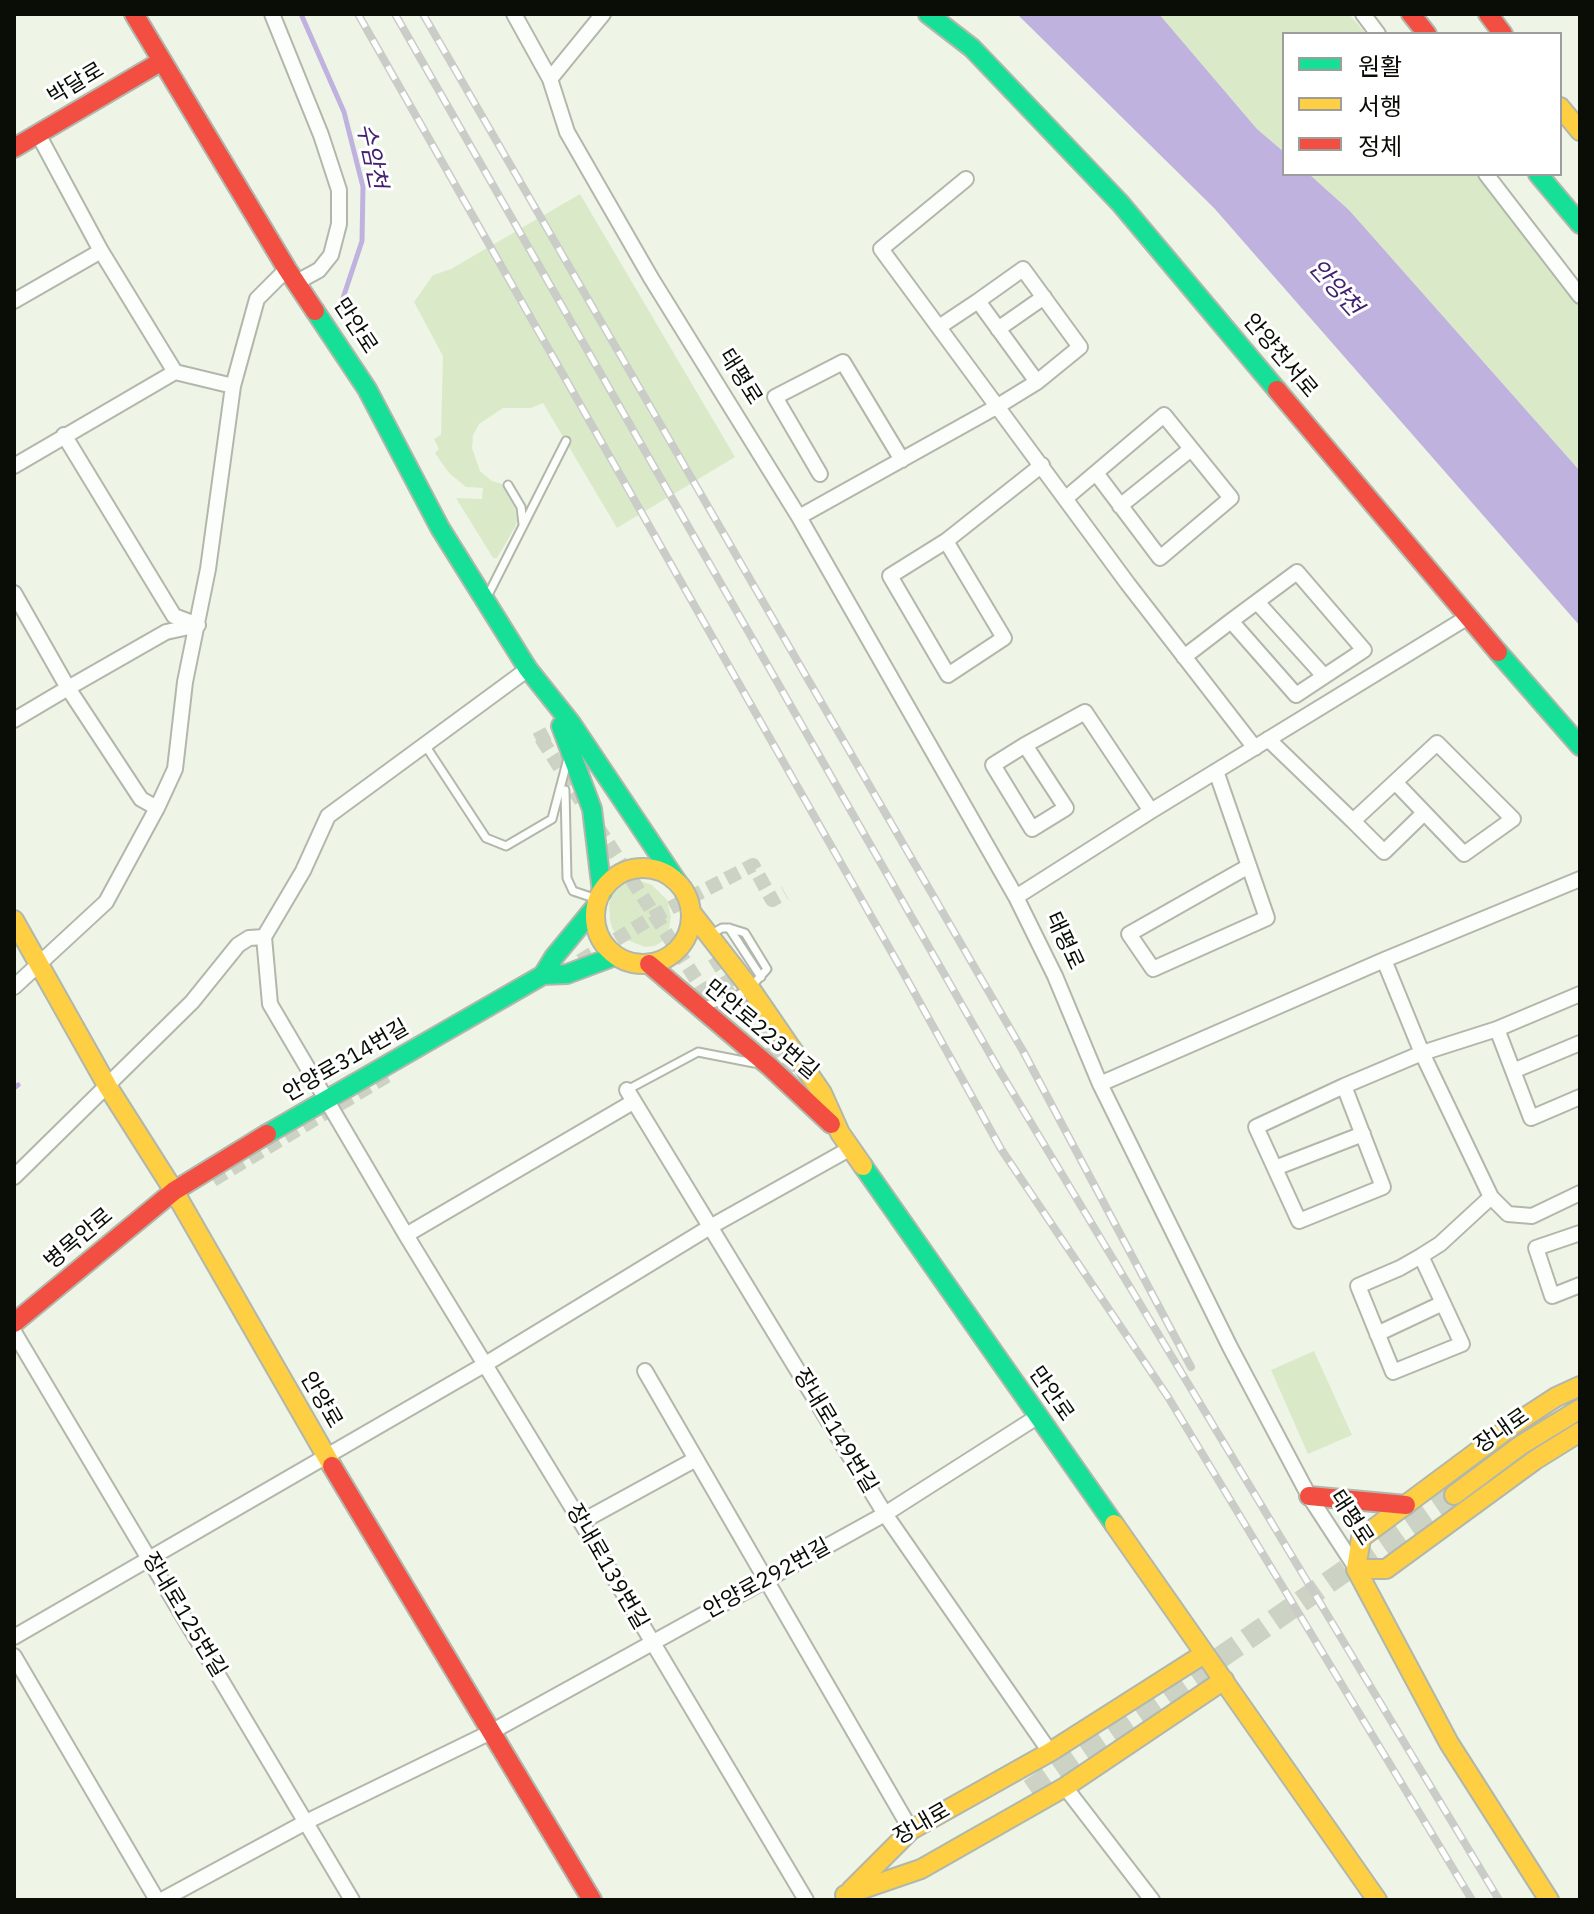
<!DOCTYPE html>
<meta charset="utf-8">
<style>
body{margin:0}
#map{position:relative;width:1594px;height:1914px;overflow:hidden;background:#eef5e6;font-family:"IBM Plex Sans","Noto Sans KR",sans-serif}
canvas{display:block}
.frame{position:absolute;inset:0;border:16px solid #090d05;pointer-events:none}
.legend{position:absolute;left:1282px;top:32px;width:280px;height:144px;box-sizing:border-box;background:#fff;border:2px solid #9d9e9b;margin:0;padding:10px 14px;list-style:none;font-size:24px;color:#090d05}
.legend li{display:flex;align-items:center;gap:16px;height:40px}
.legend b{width:40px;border:2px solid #9d9e9b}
</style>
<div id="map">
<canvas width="1594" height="1914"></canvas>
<div class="frame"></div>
<ul class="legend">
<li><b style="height:10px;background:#16e098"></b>원활</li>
<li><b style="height:10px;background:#ffcf43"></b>서행</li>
<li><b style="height:10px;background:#f24e42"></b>정체</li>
</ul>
</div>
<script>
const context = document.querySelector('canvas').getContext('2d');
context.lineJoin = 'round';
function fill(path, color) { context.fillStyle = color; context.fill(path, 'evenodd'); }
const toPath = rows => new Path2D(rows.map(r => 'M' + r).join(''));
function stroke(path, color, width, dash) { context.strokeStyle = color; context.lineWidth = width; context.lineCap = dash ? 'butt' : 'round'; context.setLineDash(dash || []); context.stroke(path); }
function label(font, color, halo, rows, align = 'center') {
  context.font = font + ' "IBM Plex Sans","Noto Sans KR",sans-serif'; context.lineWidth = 6; context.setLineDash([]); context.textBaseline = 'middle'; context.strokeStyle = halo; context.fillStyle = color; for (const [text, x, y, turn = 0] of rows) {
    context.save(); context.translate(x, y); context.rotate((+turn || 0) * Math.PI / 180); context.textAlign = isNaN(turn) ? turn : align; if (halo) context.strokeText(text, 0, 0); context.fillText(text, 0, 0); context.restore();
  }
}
fill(toPath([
 [1159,14,1349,14,1366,34,1284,34,1284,152,1257,129],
 [1309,174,1477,174,1580,304,1580,471,1349,210],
 [580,194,735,457,617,528,543,403,531,408,503,408,479,424,473,435,472,448,480,471,492,481,502,484,515,508,517,521,515,527,497,558,493,558,456,498,482,499,483,488,466,487,449,473,435,453,439,449,434,439,441,435,443,356,414,302,433,275,451,269],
 [636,879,652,885,667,900,671,917,669,928,664,940,655,946,645,947,622,938,613,930,610,921,609,903,615,891,627,881],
 [1314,1351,1352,1435,1308,1454,1271,1370]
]), '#daeac8');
fill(toPath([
 [1017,14,1159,14,1257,129,1284,152,1284,174,1309,174,1349,210,1580,471,1580,626,1214,208]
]), '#c0b2de');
stroke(toPath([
 [301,14,344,112,363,187,362,241,339,310],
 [14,1088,18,1085]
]), '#c0b2de', 5);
stroke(toPath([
 [541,738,581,801],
 [536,740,565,725],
 [597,826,712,1004,735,990],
 [714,957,790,1074],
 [580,961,655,916,753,865,772,900,785,893],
 [213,1180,387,1076]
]), '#ccd2c4', 14, [14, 7]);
stroke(toPath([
 [1030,1790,1454,1495]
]), '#ccd2c4', 22, [22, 11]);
const lane = toPath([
 [508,485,521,507,523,524],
 [488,595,566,441],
 [425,745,486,838,506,846,552,819,567,762],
 [565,790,567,878,573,891,597,899],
 [729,928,761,977],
 [706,1005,729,1000,750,988,767,969,745,933,729,928,722,928,713,933],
 [627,1090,698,1052,754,1063]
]);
const street = toPath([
 [272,14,321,135,339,190,339,224,331,255,319,270,297,282],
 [514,14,550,79,567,132,651,278,799,517,1016,897,1055,976,1100,1084,1230,1347,1309,1496,1356,1568],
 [1363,14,1378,34],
 [550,79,603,14],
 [1486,174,1580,296],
 [966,179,881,249,1128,584,1255,748],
 [14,301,101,251],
 [939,327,978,301],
 [998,329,1044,297],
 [175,372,233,386],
 [64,435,174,616,198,625],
 [14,466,175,372,101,251,38,134],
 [820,474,775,397,843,362,902,460],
 [1066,498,1164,415,1231,498,1160,558,1096,473],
 [1120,506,1191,449],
 [799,517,998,406,1037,382,1080,347,1023,269,978,301,1037,382],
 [946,541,1004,638,948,675,890,576,946,541,1042,465],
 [14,593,68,688,14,720],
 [1257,602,1324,676],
 [1184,657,1231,621,1297,572,1364,650,1296,695,1231,621],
 [1268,739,1353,821,1437,743,1513,819,1464,854,1395,782],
 [1025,745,1066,808,1032,829,993,765,1025,745,1085,712,1151,811],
 [1216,771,1267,918,1153,969,1129,934,1249,866],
 [157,808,141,799,68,688,166,632,198,625],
 [1353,821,1384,852,1424,813],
 [1016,897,1151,811,1468,617],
 [264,937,270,1004,406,1235,581,1522,806,1900],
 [1384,960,1422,1053,1491,1197,1508,1214,1532,1216,1580,1193],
 [14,987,106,902,157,808,175,769,185,682,208,569,233,386,257,299,287,269],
 [1497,1029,1531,1118,1580,1097],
 [1513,1071,1580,1043],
 [1100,1084,1384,960,1580,879],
 [1344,1086,1383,1187,1299,1221,1256,1127,1344,1086,1422,1053,1497,1029,1580,994],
 [627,1090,885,1514,1050,1752],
 [1275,1168,1363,1134],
 [14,1177,192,1002,238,945,249,938,264,937,303,871,328,816,528,669],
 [1580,1233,1536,1248,1552,1296,1580,1285],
 [406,1235,633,1102],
 [1421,1256,1462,1344,1393,1372,1358,1286,1400,1268,1421,1256,1440,1244,1491,1197],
 [14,1332,352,1900],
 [1377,1334,1443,1303],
 [645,1371,911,1830],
 [581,1522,696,1459],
 [14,1637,484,1365,710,1227,851,1148],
 [14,1656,157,1900],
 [1065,1787,1152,1900],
 [162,1900,306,1822,491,1732,766,1580,885,1514,1037,1417]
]);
const fast = toPath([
 [928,14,972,48,1120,203,1277,390],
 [1538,174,1580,224],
 [315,311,367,389,440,528,528,669,571,723,678,883],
 [1498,652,1580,746],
 [561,726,592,809,602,892],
 [543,975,554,957,596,906],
 [267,1134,543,975,567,974,615,956],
 [863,1166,1114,1524]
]);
const slow = toPath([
 [1560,107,1580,131],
 '595 916a48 48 0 1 1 96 0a48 48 0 1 1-96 0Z',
 [691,912,750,988,822,1093,840,1133,863,1166],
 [14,920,108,1087,174,1191,332,1466],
 [1454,1495,1521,1445,1580,1409],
 [1114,1524,1377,1900],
 [1356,1569,1449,1743,1549,1900],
 [1356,1569,1361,1538,1513,1425,1556,1397,1580,1386],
 [1356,1569,1386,1569,1535,1460,1580,1432],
 [851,1890,911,1830,1050,1752,1204,1654],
 [845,1895,921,1869,1065,1787,1224,1680]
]);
const jam = toPath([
 [134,14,287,269,315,311],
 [1411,14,1427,34],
 [1488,14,1503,34],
 [14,148,162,61],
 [1277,390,1498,652],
 [649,964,769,1066,831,1124],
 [14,1323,174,1191,267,1134],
 [332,1466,592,1900],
 [1309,1496,1406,1505]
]);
stroke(lane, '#b2b7ac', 11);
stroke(street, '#b2b7ac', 18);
stroke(fast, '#b2b7ac', 22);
stroke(slow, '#b2b7ac', 22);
stroke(jam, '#b2b7ac', 22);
stroke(lane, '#fcfefb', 7);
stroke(street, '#fcfefb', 14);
stroke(fast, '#16e098', 18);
stroke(slow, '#ffcf43', 18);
stroke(jam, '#f24e42', 18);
const rail = toPath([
 [358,14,904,974,1001,1149,1168,1397,1472,1900],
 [395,14,998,1068,1499,1900],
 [423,14,1023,1051,1191,1367]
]);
stroke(rail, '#caccc8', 8);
stroke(rail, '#fff', 5, [15]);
label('22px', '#090d05', '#fff', [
 ["박달로",76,84,-31],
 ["만안로",355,326,57],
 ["안양천서로",1280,356,50],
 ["태평로",740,377,58],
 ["태평로",1064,941,65],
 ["만안로223번길",761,1030,40],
 ["안양로314번길",346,1061,-30],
 ["병목안로",79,1239,-40],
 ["만안로",1051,1394,55],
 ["안양로",321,1400,60],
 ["장내로149번길",835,1431,59],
 ["장내로",1502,1431,-35],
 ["태평로",1351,1518,57],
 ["장내로139번길",607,1567,60],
 ["안양로292번길",767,1579,-29],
 ["장내로125번길",184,1615,59],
 ["장내로",922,1824,-30]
]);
label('italic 24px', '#432271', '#fff', [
 ["수암천",371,156,78],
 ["안양천",1335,288,48]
]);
</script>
